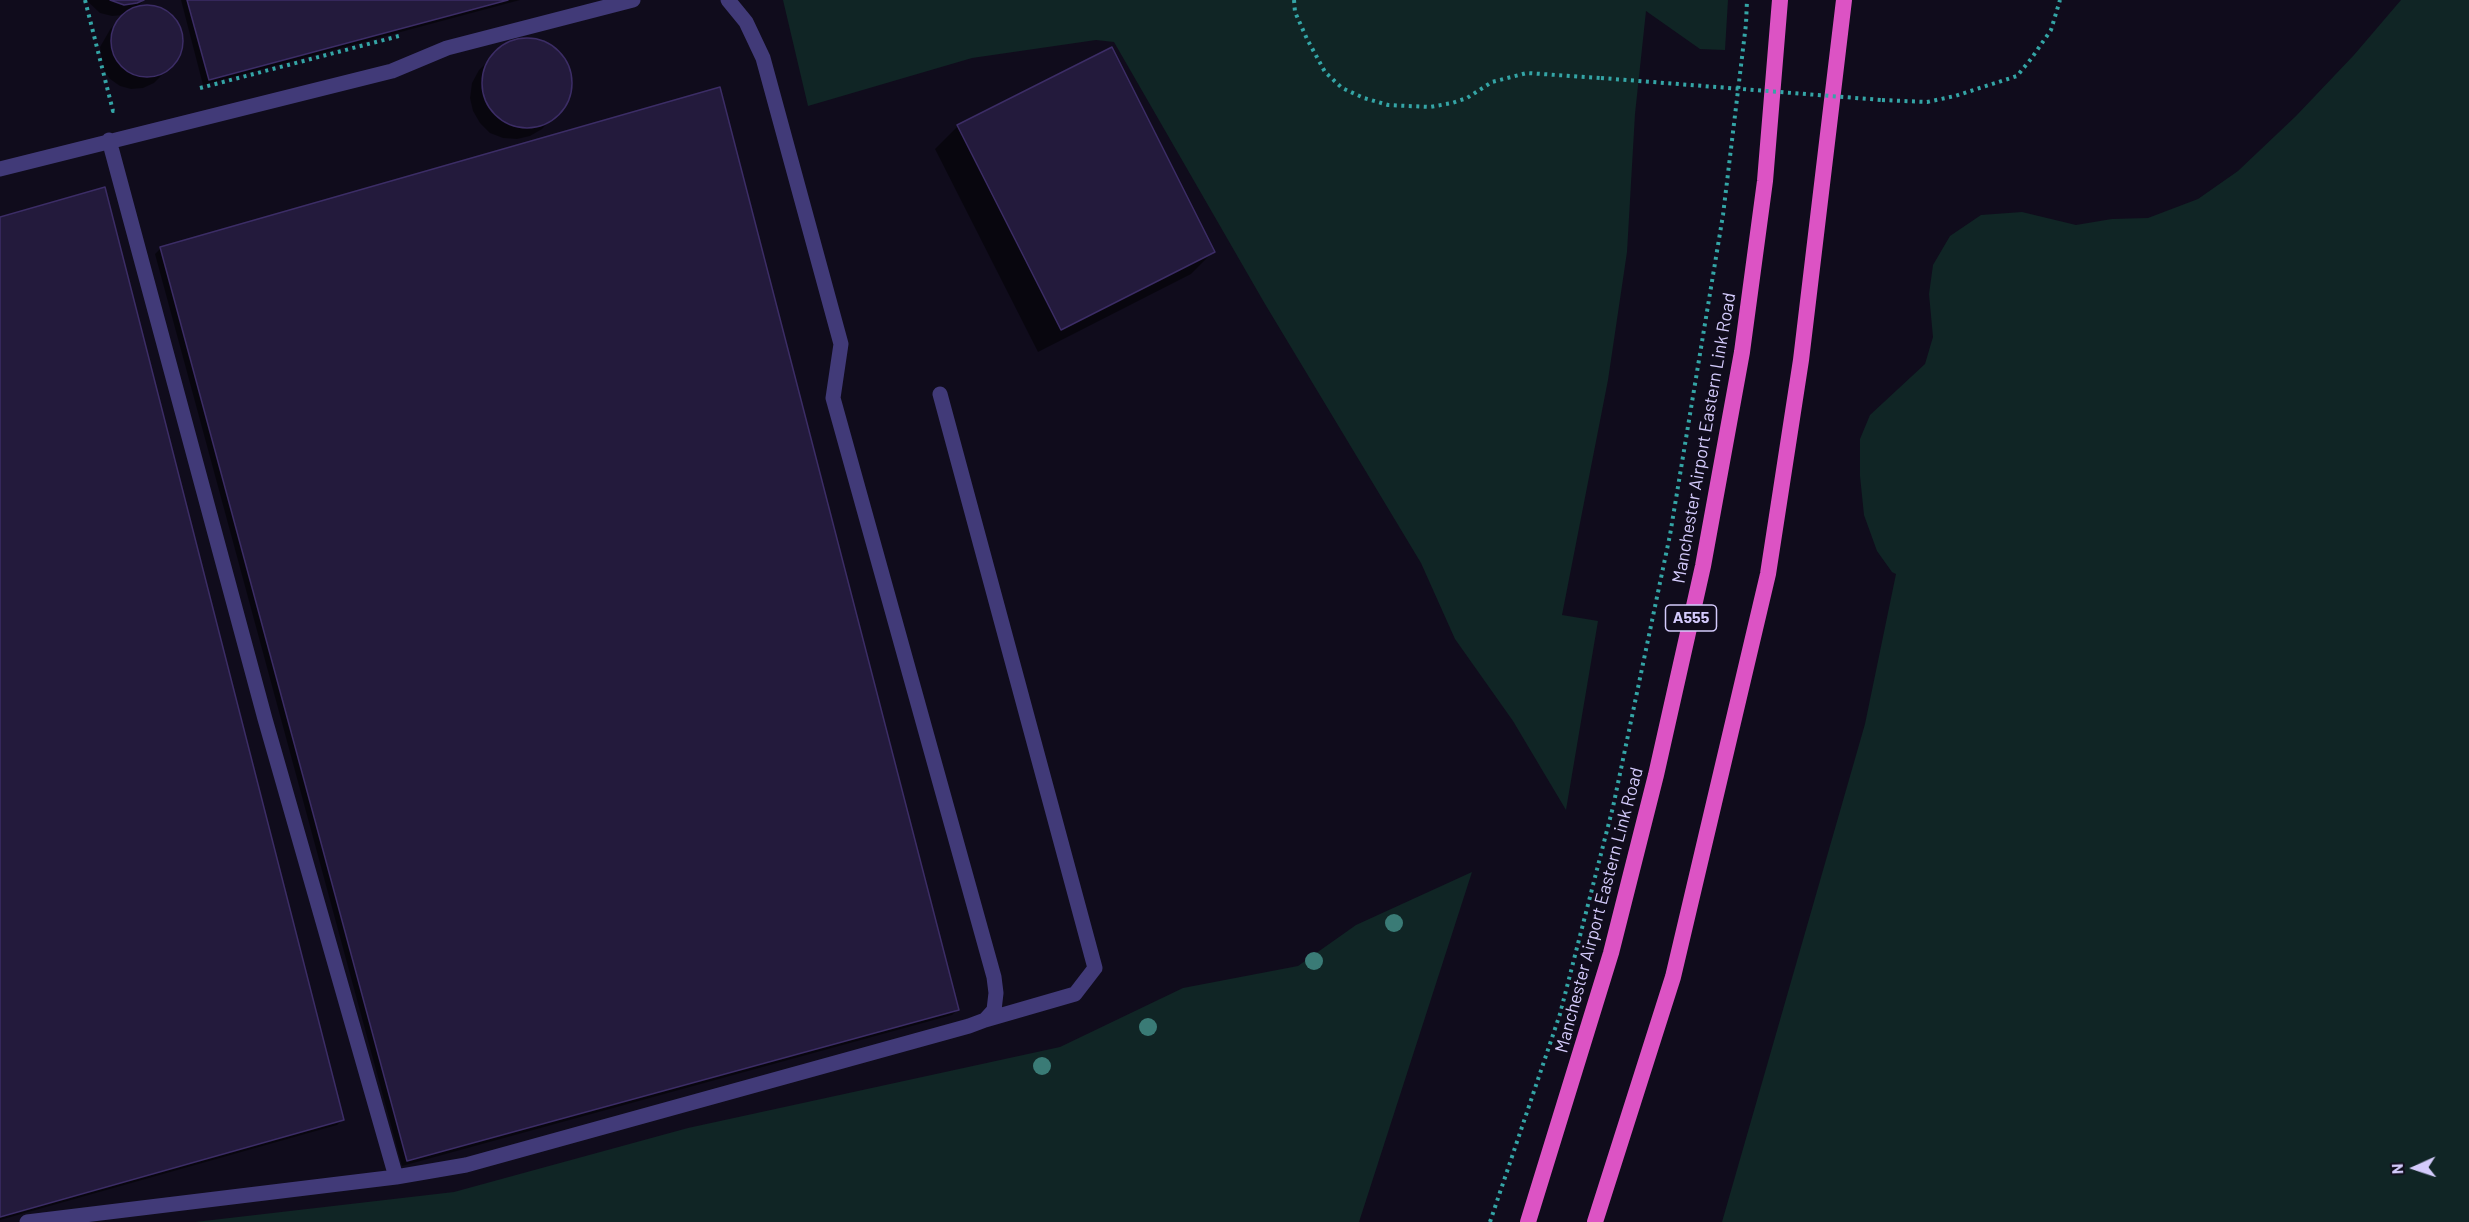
<!DOCTYPE html>
<style>
body{margin:0}
#map{position:relative;width:2469px;height:1222px;overflow:hidden;background:#100c1c;font-family:Barlow,sans-serif}
canvas{display:block}
.north{position:absolute;left:2385px;top:1138px;width:60px;height:60px;-webkit-text-stroke:4px #100c1c;paint-order:stroke;rotate:267deg;font-size:16px;font-weight:700;line-height:24px;text-align:center;color:#d4cbfc}
.north::after{content:'';display:block;margin:auto;width:21px;height:27px;background:#d4cbfc;clip-path:polygon(50% 0,100% 100%,50% 72%,0 100%)}
</style>
<div id="map">
<canvas width="2469" height="1222"></canvas>
<div class="north">N</div>
</div>
<script>
const context = document.querySelector('canvas').getContext('2d');
context.lineJoin = 'round';
function fill(path, color) { context.fillStyle = color; context.fill(path, 'evenodd'); }
const toPath = rows => new Path2D(rows.map(r => 'M' + r).join(''));
function stroke(path, color, width, dash) { context.strokeStyle = color; context.lineWidth = width; context.lineCap = dash ? 'butt' : 'round'; context.setLineDash(dash || []); context.stroke(path); }
function label(font, color, halo, rows, align = 'center') {
  context.font = font + ' Barlow,sans-serif'; context.lineWidth = 5; context.setLineDash([]); context.textBaseline = 'middle'; context.strokeStyle = halo; context.fillStyle = color; for (const [text, x, y, turn = 0] of rows) {
    context.save(); context.translate(x, y); context.rotate((+turn || 0) * Math.PI / 180); context.textAlign = isNaN(turn) ? turn : align; if (halo) context.strokeText(text, 0, 0); context.fillText(text, 0, 0); context.restore();
  }
}
fill(toPath([
 [783,0,1728,0,1725,50,1700,49,1646,11,1635,114,1627,252,1608,380,1562,615,1598,621,1566,810,1513,721,1455,639,1421,563,1265,304,1114,42,1096,40,972,58,808,106],
 [2401,0,2469,0,2469,1222,1722,1222,1865,724,1896,574,1892,572,1877,551,1864,515,1860,476,1860,439,1870,415,1925,364,1933,337,1929,294,1933,265,1950,236,1981,215,2022,212,2076,225,2112,219,2148,218,2198,199,2238,171,2296,116,2354,55],
 [1472,872,1359,1222,195,1222,454,1192,688,1128,1060,1047,1183,988,1298,966,1356,925]
]), '#102525');
fill(toPath([
 [86,0,144,0,135,9,155,7,165,11,179,28,182,39,181,51,175,62,154,83,143,88,131,89,120,86,110,79,103,69,100,47,111,28,124,15,112,16,100,13],
 [181,0,520,0,203,85],
 [531,40,546,44,557,53,566,65,570,79,569,93,563,106,542,129,530,136,517,139,503,138,490,133,480,123,473,111,470,98,472,83,479,70,503,47,516,41],
 [958,126,1213,252,1191,274,1038,352,935,149],
 [0,219,342,1120,337,1125,0,1220],
 [161,248,957,1010,952,1015,402,1166,155,254]
]), '#0007');
const building = toPath([
 [110,0,144,0,137,3,124,5,110,0],
 [187,0,508,0,209,80,187,0],
 '111 41a36 36 0 1 1 72 0a36 36 0 1 1-72 0Z',
 '482 83a45 45 0 1 1 90 0a45 45 0 1 1-90 0Z',
 [1112,47,1215,252,1061,330,957,125,1112,47],
 [720,87,959,1010,407,1161,160,247,720,87],
 [105,187,344,1120,0,1217,0,217,105,187]
]);
fill(building, '#231a3c');
stroke(building, '#3c2d66', 1.5);
stroke(toPath([
 [85,0,113,111,115,110],
 [1294,0,1295,12,1307,39,1325,72,1342,88,1364,98,1388,105,1430,107,1452,103,1467,98,1492,82,1527,73,1601,78],
 [200,88,399,36],
 [1882,100,1927,102,1955,96,2017,76,2031,59,2051,30,2060,0],
 [1490,1222,1560,1014,1613,807,1670,535,1723,215,1746,24,1747,0]
]), '#34a5a6', 4, [3, 4.5]);
stroke(toPath([
 [0,169,392,71,447,48,633,0],
 [940,394,1095,968,1075,994,985,1020],
 [396,1177,466,1165,969,1026,985,1020,994,1010,996,993,994,977,833,398,841,344,763,58,746,22,728,0],
 [27,1222,396,1177,265,719,109,140]
]), '#413a78', 15);
stroke(toPath([
 [1528,1222,1611,953,1656,775,1703,566,1742,352,1765,181,1780,0],
 [1595,1222,1673,977,1768,574,1801,360,1844,0]
]), '#dc53c4', 16);
stroke(toPath([
 [1601,78,1882,100]
]), '#34a5a6', 4, [3, 4.5]);
context.fillStyle = '#3a7b76';
for (const [x, y] of [
 [1394,923],
 [1314,961],
 [1148,1027],
 [1042,1066]
]) { context.beginPath(); context.arc(x, y, 9, 0, 2 * Math.PI); context.fill(); }
for (const [x, y, w] of [
 [1691,618,51]
]) { const box = new Path2D(); box.roundRect(x - w / 2, y - 13, w, 26, 4.5); context.fillStyle = '#100c1c'; context.fill(box); stroke(box, '#d4cbfc', 1.5); }
label('bold 16px', '#d4cbfc', null, [
 ["A555",1691,618]
]);
label('18px', '#d4cbfc', '#100c1c', [
 ["Manchester Airport Eastern Link Road",1704,438,-80],
 ["Manchester Airport Eastern Link Road",1599,910,-75]
]);
</script>
